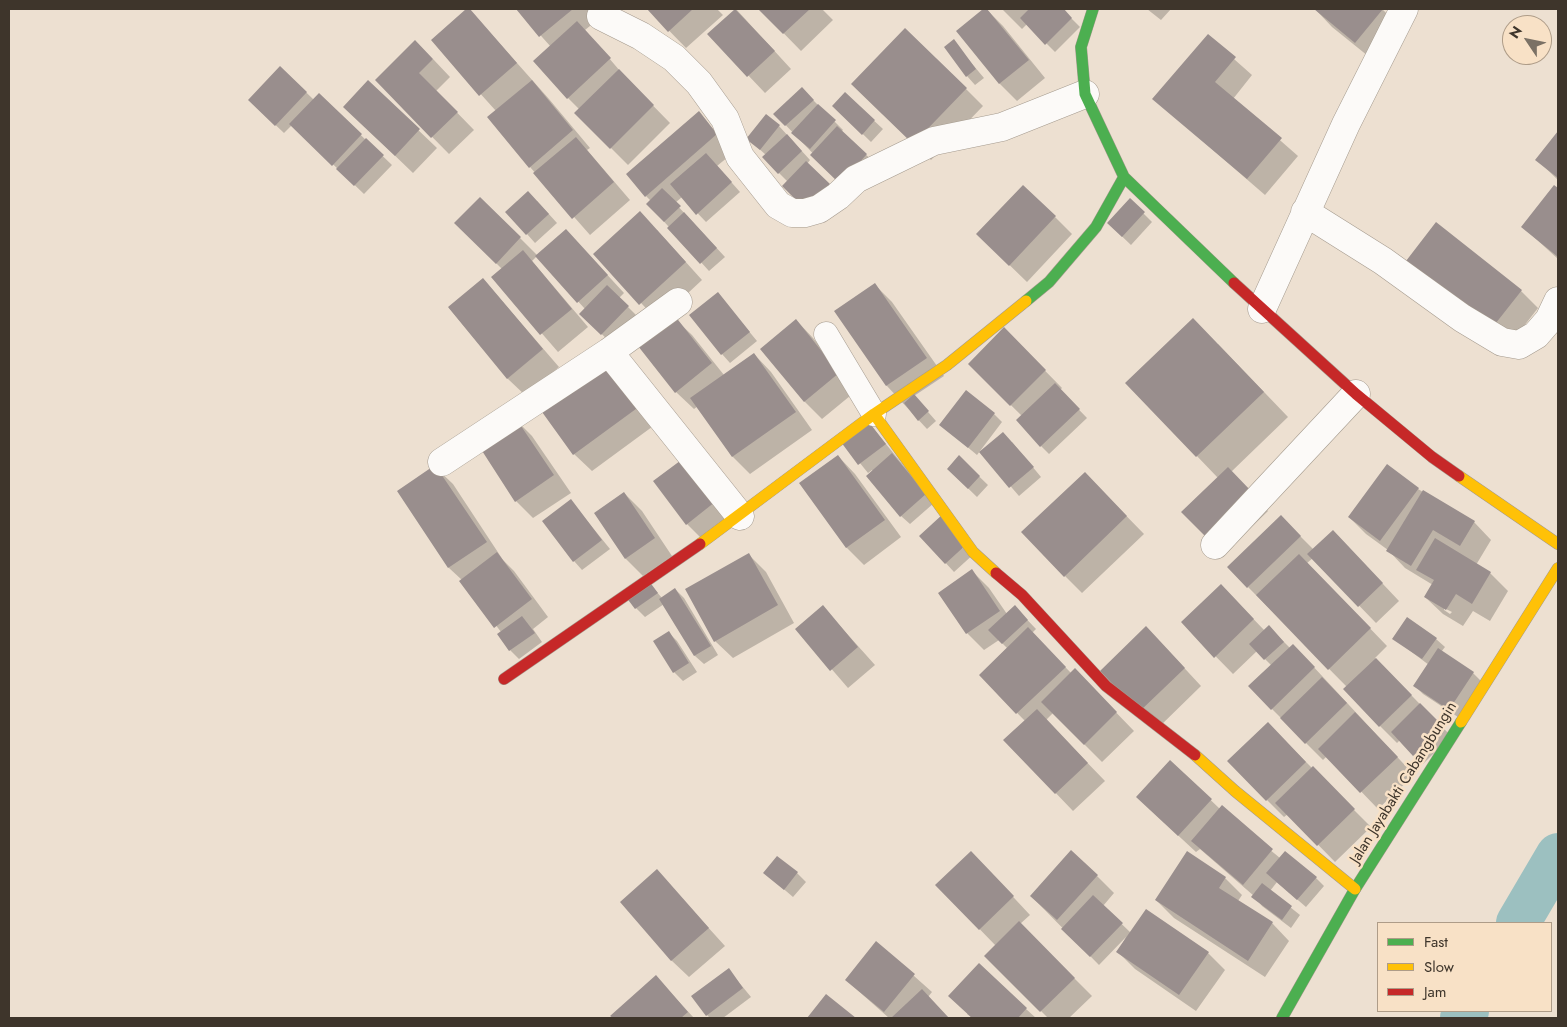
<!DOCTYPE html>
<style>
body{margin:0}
#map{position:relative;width:1567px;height:1027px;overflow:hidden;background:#ede0d1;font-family:Jost,sans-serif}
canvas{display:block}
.frame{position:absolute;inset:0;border:10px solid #3e352b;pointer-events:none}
.legend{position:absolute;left:1377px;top:922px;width:175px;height:90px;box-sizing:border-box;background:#f8e1c6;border:1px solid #ae9c88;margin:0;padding:6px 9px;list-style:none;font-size:15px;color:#3e352b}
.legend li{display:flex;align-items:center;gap:10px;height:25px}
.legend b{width:25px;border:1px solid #ae9c88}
.north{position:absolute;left:1502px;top:15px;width:50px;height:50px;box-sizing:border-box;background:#f8e1c6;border:1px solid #ae9c88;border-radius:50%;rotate:304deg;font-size:14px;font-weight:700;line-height:20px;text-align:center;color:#3e352b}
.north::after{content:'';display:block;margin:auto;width:18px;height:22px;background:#7b7165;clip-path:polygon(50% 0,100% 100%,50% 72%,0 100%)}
</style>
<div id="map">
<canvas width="1567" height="1027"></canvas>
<div class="frame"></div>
<ul class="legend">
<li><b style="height:6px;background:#4caf50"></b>Fast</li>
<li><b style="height:6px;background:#ffc107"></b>Slow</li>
<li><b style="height:6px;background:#c62828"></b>Jam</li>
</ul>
<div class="north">N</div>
</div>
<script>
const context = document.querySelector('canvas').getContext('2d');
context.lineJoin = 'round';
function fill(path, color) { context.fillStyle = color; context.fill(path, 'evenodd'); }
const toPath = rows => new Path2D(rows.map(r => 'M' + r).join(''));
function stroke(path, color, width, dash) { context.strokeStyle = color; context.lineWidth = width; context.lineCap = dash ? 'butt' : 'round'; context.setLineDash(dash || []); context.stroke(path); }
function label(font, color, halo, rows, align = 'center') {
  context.font = font + ' Jost,sans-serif'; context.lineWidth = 5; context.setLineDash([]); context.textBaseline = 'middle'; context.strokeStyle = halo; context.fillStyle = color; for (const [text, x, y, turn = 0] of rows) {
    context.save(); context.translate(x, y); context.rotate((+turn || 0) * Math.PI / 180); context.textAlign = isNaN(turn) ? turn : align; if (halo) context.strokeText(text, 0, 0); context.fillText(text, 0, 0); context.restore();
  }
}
fill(toPath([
 [469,9,549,99,590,148,587,150,630,200,590,235,530,167,496,111,432,40],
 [517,9,611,9,585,30,626,78,670,123,628,165,576,113,580,110,568,98,551,47],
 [648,9,717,9,723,15,686,48],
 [736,9,791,69,765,93,709,34],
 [760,9,822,9,833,20,801,51],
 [986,9,1003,26,1045,78,1017,101,1000,84,958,31],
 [1002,9,1062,9,1080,27,1055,52,1027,24,1022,29],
 [1147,9,1171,9,1161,20],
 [1315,9,1382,9,1400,26,1373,60,1332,27],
 [1208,36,1252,75,1233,99,1298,156,1265,195,1154,99],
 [953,41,984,78,975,85,967,76],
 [433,59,450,77,436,91,474,130,449,154,376,80],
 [280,67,314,100,319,95,392,165,364,194,292,125,284,133,249,100],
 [368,82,437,148,413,173,362,124],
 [802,89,843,130,841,132,875,163,849,191,775,114],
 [966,89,983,106,931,160,870,101],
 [845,94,883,129,871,142,834,106],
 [698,113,734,152,717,166,740,192,706,222,682,197,675,203,725,257,709,271,648,204,651,201,646,196],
 [779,126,810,160,807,164,838,193,788,182,764,158,766,155,748,139],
 [1558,133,1558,180,1537,160],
 [1554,187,1558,190,1558,259,1523,227],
 [1130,200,1152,222,1131,245,1108,223],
 [537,201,557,223,535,243,527,234],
 [1055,217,1072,234,1027,282,995,251],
 [456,223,520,238,538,256,566,230,624,293,619,298,636,315,610,342,581,314,585,309,537,256,532,261,588,327,558,352,493,277,502,269],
 [657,230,702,280,658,321,595,254],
 [1425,278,1521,291,1538,308,1510,344],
 [483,279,559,367,526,396,508,379,449,308],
 [875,285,892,302,944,376,914,396,936,421,927,429,887,386,836,312],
 [718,294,757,341,730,363,722,354],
 [674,318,692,335,724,375,754,354,771,372,812,430,750,474,733,457,698,406,694,409,676,392],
 [796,320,813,338,856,391,822,419,805,402,762,349],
 [1004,329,1062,388,1060,390,1087,418,1049,454,1041,446,1022,416,969,364],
 [1218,344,1288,417,1231,472,1268,511,1224,554,1218,478,1127,383],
 [602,358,656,424,592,471,574,454],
 [994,414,1002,422,977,455,941,425],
 [515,419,532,436,571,493,533,518,516,501],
 [868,422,934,503,910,524,901,516,872,470,868,473,843,442],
 [1012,442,1041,477,1019,496,981,452],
 [838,456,855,474,901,537,864,565,846,547],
 [687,457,736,516,704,541,687,524,655,481],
 [959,457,988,485,977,497,948,469],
 [435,467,453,484,503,560,514,571,548,617,533,629,542,642,519,659,510,650,499,634,501,632,462,580,449,568,399,491],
 [1418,489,1474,522,1491,540,1476,565,1490,573,1508,591,1490,621,1473,611,1463,626,1443,614,1425,597,1433,585,1405,568,1388,550,1366,534,1349,517],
 [1444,608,1452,612,1450,614,1444,610],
 [1102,491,1144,534,1082,593,1065,576],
 [624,493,642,511,672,556,643,576,626,559],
 [571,501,610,549,582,570,574,561],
 [1298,534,1314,550,1350,549,1399,601,1376,623,1313,558,1307,563,1387,646,1375,658,1451,736,1423,764,1400,740,1397,743,1380,726,1347,687,1248,587],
 [921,536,976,552,954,572],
 [749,555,766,572,794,623,733,658,715,641],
 [972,571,989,588,1007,614,1015,607,1036,629,1032,633,1071,673,1075,670,1134,731,1102,762,1053,713,1046,720,1105,781,1073,811,1005,740,1025,721,980,675,1007,648,999,640,984,650,967,633],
 [649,583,662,598,675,589,684,598,718,655,704,664,695,656,664,604,645,617,636,608,628,598],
 [1238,603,1265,631,1269,627,1290,648,1310,663,1414,775,1378,809,1327,756,1323,760,1272,709,1272,666,1257,651,1233,674,1182,622],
 [823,607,875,665,848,688,797,629],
 [669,633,677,641,697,672,683,681,674,672],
 [1393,638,1436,639,1445,647,1441,652,1473,673,1482,682,1458,717,1423,694,1415,686,1429,665],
 [1163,645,1201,686,1157,729,1140,711],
 [1285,741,1371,827,1335,862,1288,814,1284,817,1267,800],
 [1170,761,1220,809,1280,858,1316,878,1324,886,1306,907,1277,882,1270,891,1300,915,1291,928,1262,906,1254,896,1200,849,1196,852,1155,814],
 [988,870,1030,915,1020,924,1092,996,1069,1018,1048,1018,986,956,996,946,937,885],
 [657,871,725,946,689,977,671,960],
 [765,873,797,873,806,882,793,897],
 [1097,876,1114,893,1103,906,1131,933,1208,953,1225,970,1196,1011,1135,969,1118,952,1126,937,1099,965,1031,896],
 [1225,878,1242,895,1238,901,1272,923,1289,941,1265,977,1174,918,1156,900],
 [877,943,932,992,928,997,948,1018,889,1018,846,980],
 [979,965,1026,1009,1036,1018,972,1018,967,1014],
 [728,969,751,997,723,1018,710,1018,707,1015],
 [656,977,694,1018,614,1018,612,1016]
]), '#0003');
stroke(toPath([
 [1518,923,1558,855],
 [1462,1018,1467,1011]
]), '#9cc0c0', 44);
fill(toPath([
 [466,9,470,9,517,63,479,96,431,40],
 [516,9,573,9,539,37],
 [647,9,693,9,668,32],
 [735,9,775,51,747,77,707,34],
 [758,9,810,9,783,34],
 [983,9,987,9,1029,60,999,84,956,31],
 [1029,9,1064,9,1072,18,1045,45,1020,18],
 [1314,9,1383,9,1355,43],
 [577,21,611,58,567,99,533,61],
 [905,28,967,88,913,144,851,84],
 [1208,34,1236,57,1215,82,1282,138,1247,179,1152,99],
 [954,39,976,69,966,77,944,47],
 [415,40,433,59,419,73,458,112,431,138,375,80],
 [280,66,307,92,275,126,248,100],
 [619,69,654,105,610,149,574,113],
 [368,80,420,129,395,156,343,107],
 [532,80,573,130,529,168,487,117],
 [802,87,814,100,785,126,773,114],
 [845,92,875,120,862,135,832,106],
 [319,93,362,134,332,166,289,124],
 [818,104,836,120,810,149,791,133],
 [699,111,717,134,645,197,626,174],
 [766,114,780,125,760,150,746,139],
 [837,126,867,154,840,184,810,155],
 [1558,131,1558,178,1535,160],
 [787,134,802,151,778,174,762,157],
 [576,137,614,182,572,219,533,173],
 [366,138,384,155,354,186,336,169],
 [706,153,732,182,696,215,670,184],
 [806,161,830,184,806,210,782,186],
 [1023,185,1056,216,1009,266,976,234],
 [1554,185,1558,188,1558,257,1521,227],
 [662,188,681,206,664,222,646,204],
 [528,191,549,214,526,235,505,212],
 [480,197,521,237,496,264,454,223],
 [1130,198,1145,212,1122,237,1107,223],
 [640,211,686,262,639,305,593,254],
 [684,212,717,248,700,264,667,228],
 [1436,222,1522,290,1492,328,1406,261],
 [566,229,608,275,577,303,535,256],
 [523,250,572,309,540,335,491,277],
 [483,278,543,349,507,379,448,307],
 [875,283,927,358,886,386,834,311],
 [607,285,629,306,601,335,579,314],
 [718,292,750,332,721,355,689,315],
 [675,316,712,363,675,393,638,346],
 [1193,318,1264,392,1196,457,1125,383],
 [796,319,839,373,804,402,760,349],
 [1004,327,1046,370,1010,406,968,364],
 [754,353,796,412,732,457,690,398],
 [603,356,640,406,573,455,537,405],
 [1055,383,1080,409,1040,447,1016,420],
 [966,390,995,413,968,448,939,425],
 [914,394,929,411,918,421,904,403],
 [515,417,554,475,515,502,477,443],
 [868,421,886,444,858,465,841,442],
 [1003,432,1034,467,1009,488,979,452],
 [892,453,926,494,900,517,866,476],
 [688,455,720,498,686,525,653,481],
 [838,455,885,520,846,548,799,483],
 [959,455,980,476,968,489,947,469],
 [1387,464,1419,488,1380,541,1348,517],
 [435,465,487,542,448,568,397,491],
 [1228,467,1252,492,1206,537,1181,512],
 [1085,472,1127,516,1064,577,1021,532],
 [1423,490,1475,521,1460,546,1433,530,1411,566,1386,551],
 [624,492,655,538,625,559,594,513],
 [571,499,602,540,573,562,542,521],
 [943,514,968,543,945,564,919,536],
 [1281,515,1301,536,1247,588,1227,567],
 [1333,530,1383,583,1358,607,1307,554],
 [1435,538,1491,572,1472,604,1456,594,1446,610,1424,597,1434,580,1416,570],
 [497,552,532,599,494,628,459,581],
 [749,553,778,605,714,642,685,589],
 [1299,554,1371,628,1328,670,1256,595],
 [972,569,1000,611,966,634,938,593],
 [649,581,658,593,635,609,626,597],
 [1221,584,1254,619,1214,658,1181,622],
 [675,588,711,646,694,656,659,599],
 [823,605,858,647,830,671,795,629],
 [1015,605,1028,620,1002,644,988,630],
 [522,616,535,633,509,651,497,634],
 [1407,617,1437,638,1422,659,1392,639],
 [1269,625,1284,642,1264,660,1249,644],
 [1146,626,1185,668,1139,712,1100,671],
 [1028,627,1066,667,1016,714,979,675],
 [669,631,689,663,673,673,653,641],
 [1293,644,1315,667,1271,710,1248,686],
 [1438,648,1474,672,1449,710,1413,686],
 [1376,658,1412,695,1379,727,1343,689],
 [1075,668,1117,712,1084,745,1041,702],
 [1322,677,1347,703,1305,744,1280,718],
 [1420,703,1444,727,1413,756,1391,732],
 [1037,709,1088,763,1055,794,1003,740],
 [1355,712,1398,757,1360,793,1318,749],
 [1268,722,1306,762,1266,801,1227,761],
 [1170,760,1212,799,1178,836,1136,797],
 [1313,766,1355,809,1317,846,1275,803],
 [1222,805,1273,849,1243,885,1191,841],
 [1071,850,1098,875,1057,920,1030,896],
 [971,851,1014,896,979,930,935,885],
 [1187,851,1226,877,1219,888,1273,922,1248,961,1155,900],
 [1285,851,1317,877,1297,900,1266,873],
 [777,856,798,872,784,890,763,873],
 [657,869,709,928,671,961,620,902],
 [1262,883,1292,906,1282,920,1251,897],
 [1093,895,1123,923,1090,957,1061,929],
 [1146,909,1209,952,1179,995,1116,952],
 [1019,921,1075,978,1040,1012,984,956],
 [876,941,915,974,884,1012,845,980],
 [979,963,1027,1008,1018,1018,972,1018,948,996],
 [729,968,743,988,706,1016,691,996],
 [656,975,688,1012,681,1018,613,1018,610,1016],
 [922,989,949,1018,891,1018],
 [826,994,856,1018,807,1018]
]), '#998e8d');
const lane = toPath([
 [826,334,874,414]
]);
const street = toPath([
 [601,16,641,36,674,58,699,83,725,119,740,157,778,205,792,213,805,213,819,209,838,196,856,179,934,141,1002,127,1085,94],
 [1305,212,1383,261,1462,318,1502,342,1519,345,1536,335,1549,320,1558,301],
 [1262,309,1346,124,1404,9],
 [609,352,740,516],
 [442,462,609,352,678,302],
 [1215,545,1356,394]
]);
const fast = toPath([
 [1093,9,1081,47,1085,94,1124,177,1234,283],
 [1026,301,1049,282,1096,227,1124,177],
 [1282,1018,1355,889,1461,722]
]);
const slow = toPath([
 [874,414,973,552,996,573],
 [1459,476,1558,544],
 [700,544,874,414,947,365,1026,301],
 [1461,722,1558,568],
 [1195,755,1235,791,1355,889]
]);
const jam = toPath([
 [1234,283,1356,394,1432,457,1459,476],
 [996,573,1022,595,1106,686,1195,755],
 [504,679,700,544]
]);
stroke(lane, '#a49a8e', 25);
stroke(street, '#a49a8e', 29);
stroke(fast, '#a49a8e', 12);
stroke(slow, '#a49a8e', 12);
stroke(jam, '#a49a8e', 12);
stroke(lane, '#fcfaf8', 24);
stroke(street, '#fcfaf8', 28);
stroke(fast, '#4caf50', 11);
stroke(slow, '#ffc107', 11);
stroke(jam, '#c62828', 11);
label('15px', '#3e352b', '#f8e1c6', [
 ["Jalan Jayabakti Cabangbungin",1404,783,-58]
]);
</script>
